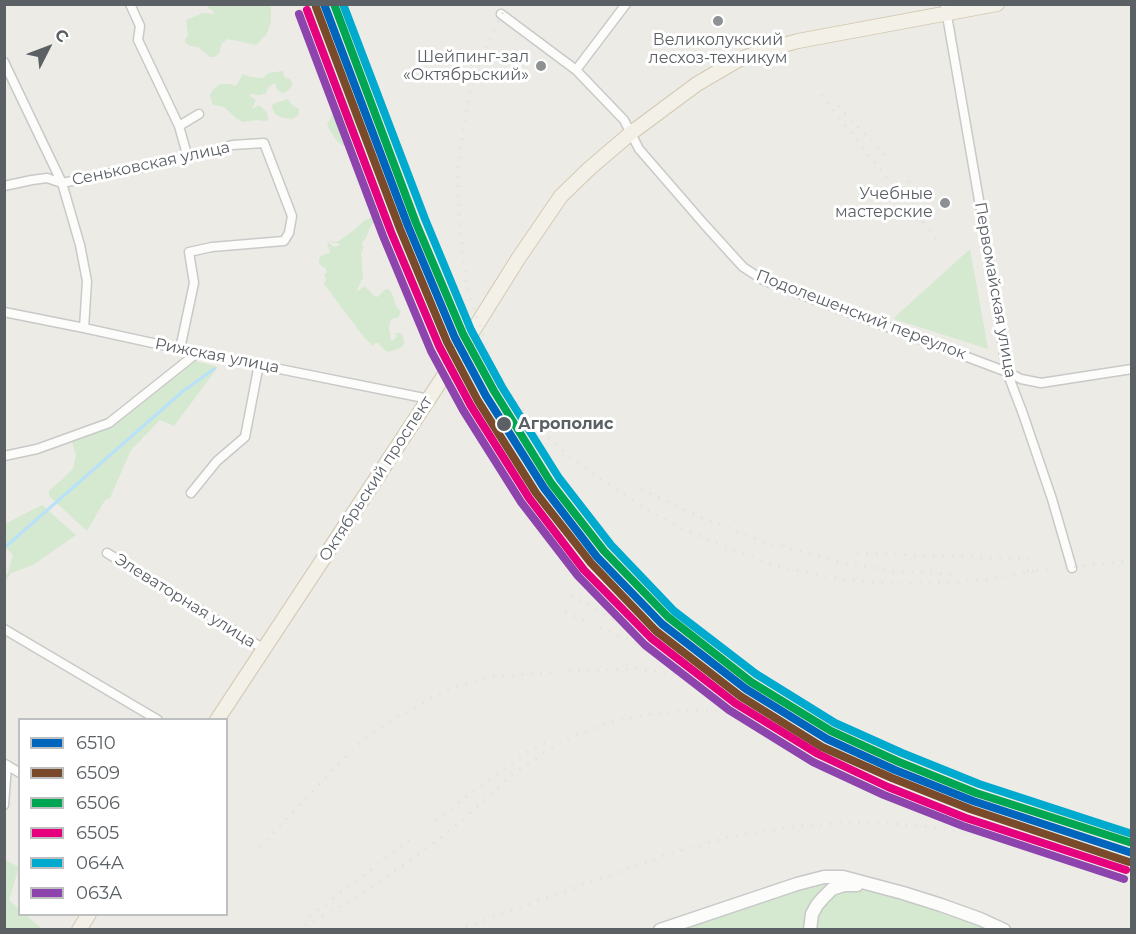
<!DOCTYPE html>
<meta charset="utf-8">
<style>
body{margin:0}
#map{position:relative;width:1136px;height:934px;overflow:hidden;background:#ecebe6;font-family:Montserrat,sans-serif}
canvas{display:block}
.frame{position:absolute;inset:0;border:6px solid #5b6065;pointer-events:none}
.legend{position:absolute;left:18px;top:718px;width:210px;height:198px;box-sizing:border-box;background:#fff;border:2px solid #bdbfc1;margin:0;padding:8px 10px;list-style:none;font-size:18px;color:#5b6065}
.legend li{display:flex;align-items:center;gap:12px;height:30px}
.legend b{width:30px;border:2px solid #bdbfc1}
.north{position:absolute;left:18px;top:18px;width:60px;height:60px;-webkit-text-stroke:4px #fff;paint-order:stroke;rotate:48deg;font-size:16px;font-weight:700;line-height:24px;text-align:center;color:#5b6065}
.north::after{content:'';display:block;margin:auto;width:21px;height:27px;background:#5b6065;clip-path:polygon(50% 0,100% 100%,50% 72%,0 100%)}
</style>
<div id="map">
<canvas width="1136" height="934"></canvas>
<div class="frame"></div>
<ul class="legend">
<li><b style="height:8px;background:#0065bd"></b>6510</li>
<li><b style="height:8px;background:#7a4b2a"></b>6509</li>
<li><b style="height:8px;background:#00a651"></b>6506</li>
<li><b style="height:8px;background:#e5007d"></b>6505</li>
<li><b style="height:8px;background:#00a9ce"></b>064А</li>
<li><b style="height:8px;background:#8e44ad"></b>063А</li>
</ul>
<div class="north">С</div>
</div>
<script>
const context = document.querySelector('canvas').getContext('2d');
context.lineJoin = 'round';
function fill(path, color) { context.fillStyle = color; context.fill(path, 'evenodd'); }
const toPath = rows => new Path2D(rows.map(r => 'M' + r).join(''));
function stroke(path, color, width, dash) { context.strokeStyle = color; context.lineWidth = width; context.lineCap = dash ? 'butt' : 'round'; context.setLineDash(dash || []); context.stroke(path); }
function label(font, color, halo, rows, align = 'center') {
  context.font = font + ' Montserrat,sans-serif'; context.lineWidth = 6; context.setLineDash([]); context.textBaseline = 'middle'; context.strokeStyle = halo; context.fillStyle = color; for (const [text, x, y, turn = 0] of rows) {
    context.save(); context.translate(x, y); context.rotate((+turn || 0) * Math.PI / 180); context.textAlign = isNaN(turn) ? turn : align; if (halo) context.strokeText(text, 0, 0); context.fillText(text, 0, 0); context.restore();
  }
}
fill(toPath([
 [209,5,271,5,271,21,267,34,256,45,228,39,222,43,219,53,215,57,210,57,198,47,190,46,185,42,185,40,188,35,186,20,203,13,214,14,213,11,208,8],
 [283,71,284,77,290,79,293,85,288,91,283,93,280,92,277,89,275,83,268,87,266,93,260,95,251,94,250,96,256,100,252,109,259,105,267,112,268,120,265,121,257,120,243,122,237,119,224,107,213,105,210,96,212,91,215,88,221,84,229,84,236,86,243,74,250,77,263,78,268,73],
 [349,94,363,122,363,128,358,131,351,126,342,134,349,139,348,144,343,146,336,140,327,125,333,113,328,101,329,98,335,100,341,110,350,115,351,112,347,106,345,99,346,96],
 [288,99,292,105,299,109,299,114,293,119,280,117,275,114,272,107,273,104],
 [373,203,375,204,376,212,381,211,382,214,377,221,371,225,366,238,362,243,363,248,361,253,363,277,356,292,365,286,373,295,377,297,386,289,390,290,394,298,395,304,401,312,398,318,393,318,390,322,389,329,391,340,394,340,397,336,396,333,401,333,404,339,404,343,402,347,398,349,387,352,378,343,375,343,373,346,363,336,324,284,326,279,324,274,327,272,326,269,319,264,319,258,323,255,330,253,327,241,334,247,339,246,339,243,333,243,329,240,334,242,339,241,354,230,365,220,374,217,375,214,372,207],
 [970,249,988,349,894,319,896,316],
 [196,361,218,367,174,426,160,420,131,450,110,498,105,500,87,531,49,496,49,491,73,469,76,455,72,442,112,427],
 [42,505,76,535,33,565,11,573,5,582,5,576,8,573,13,555,5,547,5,524],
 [1035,801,1130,828,1131,826,1131,844,1031,813],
 [5,860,19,867,9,900,19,909,20,914,26,915,41,928,39,929,5,929],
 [833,881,816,895,809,906,805,929,682,930,802,887],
 [846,890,871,891,903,900,987,929,815,930,817,914,828,899,835,894]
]), '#d4e9d0');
stroke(toPath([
 [4,548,182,392,214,369]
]), '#b9e1f8', 3);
const minor = toPath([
 [130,4,140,26,138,40,179,126],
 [945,4,984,229,1007,372,1023,414,1052,499,1072,568],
 [501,14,576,70,624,120,639,149,704,224,743,267,763,280,1007,372,1021,379,1041,383,1132,369],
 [4,62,62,183,80,245,87,281,84,328],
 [576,70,626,4],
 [188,158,179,126,199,114],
 [4,186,32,180,47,178,62,183,188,158,232,145,264,143,292,216,289,233,284,241,212,247,189,252,194,283,180,349],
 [4,312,84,328,180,349,429,399],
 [4,456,37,449,109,423,197,353],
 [191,493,217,461,245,437,259,364],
 [107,553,264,649],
 [4,629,158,720],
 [5,764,20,773],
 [4,805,7,765]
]);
const secondary = toPath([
 [660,930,797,884,824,877,843,877,903,893,941,905,980,919,1004,930],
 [810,930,812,914,817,905,823,898,832,889,844,885,857,885]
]);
const primary = toPath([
 [217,720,461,350,518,259,561,196,590,168,631,133,697,84,738,60,768,49,798,41,997,4],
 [79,930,89,914]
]);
stroke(minor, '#c9c9c8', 11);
stroke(secondary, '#c7c8c7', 15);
stroke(primary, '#d5c9b2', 16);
stroke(minor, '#fcfcfb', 8);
stroke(secondary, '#fcfcfb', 12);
stroke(primary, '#f3f0e7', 14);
stroke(toPath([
 [507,4,479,63,470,94,462,135,458,166,459,220,465,274,474,310,494,365,515,400,538,428,563,451,599,478,648,510,685,530,738,552,780,567,840,579,894,584,957,582,991,579,1034,571],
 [821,95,928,229],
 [838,106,890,160],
 [909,181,928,212],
 [924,222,938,242],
 [641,489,705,519,761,541,840,562,897,572,958,574],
 [857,553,1029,559],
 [1027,571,1132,561],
 [571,595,644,637],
 [609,602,689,660],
 [565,612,632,641,681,663,718,682],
 [435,820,526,753,551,740],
 [260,847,338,764,365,738,396,718,431,698,463,684,490,677,581,670,636,669,677,674,721,690,759,709,773,718],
 [310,916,415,836],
 [297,930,359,896,423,851,455,827,514,773,545,752,576,735,608,723,638,716,689,710,724,712,759,718,791,729,830,749,893,777,968,806,1132,859],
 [457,930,666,855,732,836,799,826,844,823,885,823,929,827,975,834,1026,846,1132,879]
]), '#e3e3e3', 3, [1.5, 8]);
stroke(toPath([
 [324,4,408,226,455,338,486,396,544,488,597,557,662,624,746,689,827,739,895,770,973,801,1132,853]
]), '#0065bd', 8);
stroke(toPath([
 [316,7,400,229,447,342,478,401,536,493,591,563,656,631,740,696,822,747,892,778,970,809,1129,862]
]), '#7a4b2a', 8);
stroke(toPath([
 [334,4,416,223,463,334,494,391,551,483,604,551,668,617,751,682,831,731,899,762,976,793,1132,843]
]), '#00a651', 8);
stroke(toPath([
 [307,10,391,232,439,346,471,406,529,498,584,570,651,638,735,703,818,754,888,787,966,818,1126,870]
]), '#e5007d', 8);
stroke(toPath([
 [343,4,425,219,471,330,502,387,559,478,611,545,674,611,756,674,835,723,902,753,979,784,1132,834]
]), '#00a9ce', 8);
stroke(toPath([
 [299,14,383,236,431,351,463,410,521,502,578,576,645,645,729,710,813,762,884,795,963,826,1124,879]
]), '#8e44ad', 8);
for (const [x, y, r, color] of [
 [718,21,6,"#8e9192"],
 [541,66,6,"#8e9192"],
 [945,203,6,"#8e9192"],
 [504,424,8,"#5b6065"]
]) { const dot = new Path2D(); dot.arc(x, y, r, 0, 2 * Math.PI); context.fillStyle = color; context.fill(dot); stroke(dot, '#fff', 2); }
label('16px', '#5b6065', '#fff', [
 ["Великолукский",718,40,"center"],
 ["лесхоз-техникум",718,58,"center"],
 ["Шейпинг-зал",529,57],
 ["«Октябрьский»",529,75],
 ["Учебные",933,194],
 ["мастерские",933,212]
], 'right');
label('16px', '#5b6065', '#fff', [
 ["Сеньковская улица",151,164,-12],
 ["Первомайская улица",995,290,80],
 ["Подолешенский переулок",861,315,21],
 ["Рижская улица",217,356,11],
 ["Октябрьский проспект",376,479,-57],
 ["Элеваторная улица",185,601,32]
]);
label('bold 16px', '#5b6065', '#fff', [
 ["Агрополис",518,424]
], 'left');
</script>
